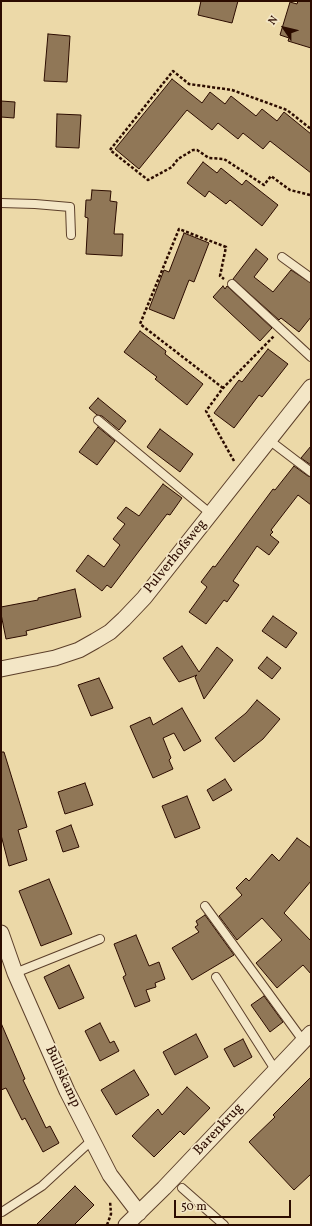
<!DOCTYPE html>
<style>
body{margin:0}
#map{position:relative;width:312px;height:1226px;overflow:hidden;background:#ecd9a8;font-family:Vollkorn,serif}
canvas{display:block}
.frame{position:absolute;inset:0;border:2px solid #2c0c00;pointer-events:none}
.north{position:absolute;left:264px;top:8px;width:40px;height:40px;-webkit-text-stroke:3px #f3e6c6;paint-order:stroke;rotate:305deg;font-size:11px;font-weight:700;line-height:16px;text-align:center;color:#2c0c00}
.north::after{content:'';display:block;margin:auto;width:14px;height:18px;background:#2c0c00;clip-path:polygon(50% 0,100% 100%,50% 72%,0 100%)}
.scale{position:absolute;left:174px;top:1200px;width:117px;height:18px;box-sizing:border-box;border:2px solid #2c0c00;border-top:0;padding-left:5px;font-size:12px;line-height:14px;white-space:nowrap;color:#2c0c00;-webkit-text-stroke:3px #f3e6c6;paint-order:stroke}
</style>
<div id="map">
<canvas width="312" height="1226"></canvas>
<div class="frame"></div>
<div class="north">N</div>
<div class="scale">50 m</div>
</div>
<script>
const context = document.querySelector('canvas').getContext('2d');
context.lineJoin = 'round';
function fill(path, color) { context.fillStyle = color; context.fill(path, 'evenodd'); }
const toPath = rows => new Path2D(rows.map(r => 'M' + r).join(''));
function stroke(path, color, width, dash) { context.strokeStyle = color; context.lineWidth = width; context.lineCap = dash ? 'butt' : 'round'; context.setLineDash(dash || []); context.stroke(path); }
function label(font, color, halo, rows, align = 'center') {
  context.font = font + ' Vollkorn,serif'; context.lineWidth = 3.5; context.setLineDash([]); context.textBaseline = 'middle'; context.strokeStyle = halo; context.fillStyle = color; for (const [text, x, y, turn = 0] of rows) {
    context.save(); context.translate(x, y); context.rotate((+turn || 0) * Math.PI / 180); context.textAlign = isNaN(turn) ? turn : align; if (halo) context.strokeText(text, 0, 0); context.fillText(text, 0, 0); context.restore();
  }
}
const building = toPath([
 [201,1,238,1,232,23,198,15,201,1],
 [298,1,311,1,311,48,288,41,289,38,280,35,290,2,297,4,298,1],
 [48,34,70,36,67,82,44,81,48,34],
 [172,79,202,103,210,92,225,104,231,96,256,116,262,109,277,121,284,112,311,134,311,173,270,141,263,149,243,133,238,139,218,123,212,130,187,110,139,169,115,149,172,79],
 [1,101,15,102,14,118,1,117,1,101],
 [57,114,81,115,79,148,56,147,57,114],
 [203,162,217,173,221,168,242,185,246,180,278,205,262,226,230,200,226,204,209,191,205,197,187,183,203,162],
 [92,190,111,191,110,201,117,202,114,234,123,234,122,256,86,254,88,218,85,217,86,200,91,200,92,190],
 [184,233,209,243,194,282,189,280,174,319,149,309,164,270,169,272,184,233],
 [256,249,268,259,254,277,273,292,291,270,311,283,311,317,299,332,281,318,279,320,233,279,256,249],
 [223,286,225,289,227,286,272,328,260,341,213,297,223,286],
 [140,331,166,351,165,354,203,384,187,405,155,379,157,377,124,352,140,331],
 [268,349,288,364,262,397,259,395,234,428,214,413,239,380,242,382,268,349],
 [98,398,126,421,119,430,102,416,97,415,89,408,98,398],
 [98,427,115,441,97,465,79,452,98,427],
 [160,429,193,454,180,472,147,447,160,429],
 [311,446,311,465,301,458,311,446],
 [294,466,308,476,311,477,311,505,298,495,271,530,273,532,270,535,279,542,269,555,257,546,233,581,239,585,227,602,224,600,206,624,189,612,207,587,201,582,213,566,215,567,273,489,275,490,294,466],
 [163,484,182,498,170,515,167,514,111,588,107,585,102,591,76,571,88,555,104,567,120,545,113,539,125,524,117,518,126,507,139,516,163,484],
 [75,589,81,617,26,631,27,635,6,639,1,614,1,607,38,600,38,598,75,589],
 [273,616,297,633,286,648,262,631,273,616],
 [182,646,199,672,217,647,233,660,204,699,195,677,197,675,179,682,163,658,182,646],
 [267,657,281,668,272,679,258,668,267,657],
 [99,678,113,708,91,716,78,685,99,678],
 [257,700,280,719,263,739,234,762,215,738,246,713,257,700],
 [182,708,201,741,184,751,174,733,163,738,171,758,169,760,173,769,153,778,130,726,150,717,153,725,182,708],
 [1,752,4,752,27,827,18,830,27,860,9,866,1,835,1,752],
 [225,779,232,790,213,801,207,790,225,779],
 [85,783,93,805,65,814,58,792,85,783],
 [187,796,200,828,175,838,162,806,187,796],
 [71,825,79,847,63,852,56,831,71,825],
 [297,838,311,848,311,881,284,913,311,941,311,974,303,965,277,988,256,963,282,940,262,918,237,940,219,916,242,895,236,888,246,878,249,881,272,854,279,861,297,838],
 [49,879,72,934,41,946,19,891,49,879],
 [205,915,234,955,192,980,172,948,199,932,195,927,198,925,196,921,205,915],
 [136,935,149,966,159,962,165,979,155,983,156,987,146,990,150,1001,135,1007,123,977,126,975,114,944,136,935],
 [69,965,84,998,59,1009,44,977,69,965],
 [264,996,283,1022,270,1032,251,1005,264,996],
 [1,1023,25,1079,23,1080,46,1128,50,1126,59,1143,43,1152,25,1118,22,1120,6,1088,1,1090,1,1023],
 [100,1023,110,1043,114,1041,119,1051,100,1061,85,1031,100,1023],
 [196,1034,208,1057,175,1075,163,1052,196,1034],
 [243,1039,252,1057,234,1067,224,1049,243,1039],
 [134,1070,149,1095,116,1115,101,1090,134,1070],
 [311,1077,311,1174,294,1190,249,1142,275,1117,273,1115,311,1077],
 [187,1087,210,1108,184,1135,180,1131,154,1157,132,1136,158,1109,162,1115,187,1087],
 [75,1186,94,1205,74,1225,36,1225,75,1186]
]);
fill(building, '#907757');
stroke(building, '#2c0c00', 1);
const lane = toPath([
 [1,203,35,204,70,207,71,235],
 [282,257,311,278],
 [232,284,311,357],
 [98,420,211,514],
 [269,440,311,472],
 [205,906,304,1042],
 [15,973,100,939],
 [216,977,276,1071],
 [182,1188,224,1225],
 [2,1212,42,1186,92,1140]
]);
const street = toPath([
 [1,669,55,658,79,650,95,641,110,632,124,619,144,598,311,387],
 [1,933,15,973,67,1091,110,1175,139,1213],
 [126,1225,164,1188,311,1033]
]);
stroke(lane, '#5c3f2a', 10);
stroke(street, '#5c3f2a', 17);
stroke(toPath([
 [310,195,290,190,271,176,264,185,224,159,209,158,197,150,193,150,178,159,172,167,148,180,110,150,173,71,189,84,232,90,287,110,311,129],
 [223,388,140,324,179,229,226,247,220,276,224,279],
 [234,461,206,411,223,388,274,336],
 [107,1225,111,1214,110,1201]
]), '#2c0c00', 2.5, [3, 2]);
stroke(lane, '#f3e6c6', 8);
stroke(street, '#f3e6c6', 15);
label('14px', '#2c0c00', '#f3e6c6', [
 ["Pulverhofsweg",176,557,-51],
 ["Bullskamp",62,1077,65],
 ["Barenkrug",219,1130,-47]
]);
</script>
